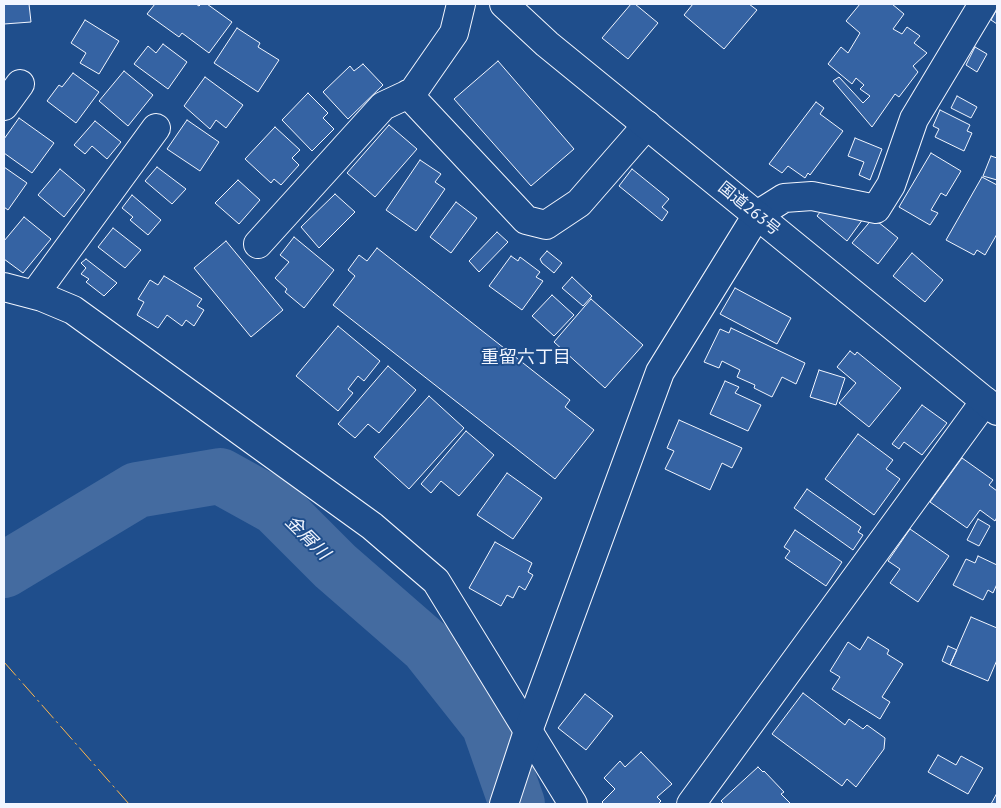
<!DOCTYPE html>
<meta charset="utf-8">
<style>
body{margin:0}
#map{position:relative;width:1001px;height:808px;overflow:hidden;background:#1f4e8c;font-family:"PT Sans",sans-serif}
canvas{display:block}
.frame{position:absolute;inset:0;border:5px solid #f2f6ff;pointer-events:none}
</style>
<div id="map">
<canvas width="1001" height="808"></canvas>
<div class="frame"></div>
</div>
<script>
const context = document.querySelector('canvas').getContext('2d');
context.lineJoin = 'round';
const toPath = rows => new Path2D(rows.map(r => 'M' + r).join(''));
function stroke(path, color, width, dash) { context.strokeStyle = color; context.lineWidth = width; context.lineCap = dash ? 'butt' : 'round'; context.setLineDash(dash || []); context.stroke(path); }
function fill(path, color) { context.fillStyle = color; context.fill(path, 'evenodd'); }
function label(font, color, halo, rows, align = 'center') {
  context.font = font + ' "PT Sans","Noto Sans JP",sans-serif'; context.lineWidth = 4; context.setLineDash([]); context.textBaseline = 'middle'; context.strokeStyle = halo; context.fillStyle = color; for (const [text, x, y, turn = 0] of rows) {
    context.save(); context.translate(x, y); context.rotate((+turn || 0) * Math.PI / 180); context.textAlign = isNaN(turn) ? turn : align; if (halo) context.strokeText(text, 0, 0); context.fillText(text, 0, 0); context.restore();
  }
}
stroke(toPath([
 [4,570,137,490,220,476,276,507,335,566,428,647,489,724,517,804]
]), '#446ba0', 56);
const building = toPath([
 [4,4,29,4,31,22,4,24,4,4],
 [155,4,196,4,199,6,201,4,207,4,232,22,209,53,182,33,179,37,147,14,155,4],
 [631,4,635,4,658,23,628,59,602,38,631,4],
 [693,4,749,4,757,10,724,49,684,15,693,4],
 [860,4,892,4,904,14,893,29,902,34,907,27,920,36,914,43,927,53,913,66,918,72,899,97,895,94,872,127,833,81,839,77,863,103,870,96,860,89,864,85,856,78,852,84,828,64,841,47,848,53,860,33,846,21,860,4],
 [997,9,997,24,991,20,997,9],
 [85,20,119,41,99,74,80,63,86,53,71,43,85,20],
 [237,28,260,43,258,47,279,60,258,92,214,63,237,28],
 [163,44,187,62,168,89,134,64,148,46,156,53,163,44],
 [975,47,987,54,977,72,966,65,975,47],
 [498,61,574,149,531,186,454,99,498,61],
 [363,64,383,85,348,119,323,92,350,66,354,71,363,64],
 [124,71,153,95,128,126,99,101,124,71],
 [73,73,99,92,76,123,47,101,59,85,62,87,73,73],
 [205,77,243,105,226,128,216,120,210,129,184,106,205,77],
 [308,93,328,113,323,118,334,129,312,151,282,120,308,93],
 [957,96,977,107,971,118,951,108,957,96],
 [816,102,824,108,820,114,843,131,810,175,808,173,805,178,788,166,782,173,769,164,816,102],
 [940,110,970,125,967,131,972,133,964,151,935,137,939,129,933,126,940,110],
 [19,118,54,143,32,173,4,153,4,139,19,118],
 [187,120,219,142,200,171,167,149,187,120],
 [95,121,121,142,107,159,92,146,85,154,74,145,95,121],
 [389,125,417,149,375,197,347,173,389,125],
 [275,127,300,150,292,158,299,165,281,185,274,179,271,183,245,159,275,127],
 [855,138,882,149,870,180,859,175,864,162,848,156,855,138],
 [931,153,961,171,946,196,941,193,931,210,938,213,930,225,899,207,931,153],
 [991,156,997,158,997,180,983,176,991,156],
 [420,160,441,174,435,182,445,189,416,231,386,210,420,160],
 [4,167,27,183,8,210,4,207,4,167],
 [157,167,186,189,172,204,145,181,157,167],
 [60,169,85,190,64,217,38,195,60,169],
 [632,169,669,199,662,207,668,212,662,221,619,186,632,169],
 [982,177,997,185,997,234,985,255,977,250,974,255,946,240,982,177],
 [238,180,260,200,239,224,215,203,238,180],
 [335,194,355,212,319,248,301,227,335,194],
 [132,195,161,220,148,235,130,220,133,217,122,208,132,195],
 [456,202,477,218,451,253,430,237,456,202],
 [824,207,863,219,847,241,817,216,824,207],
 [24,217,51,239,23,273,4,259,4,241,24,217],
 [873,218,898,238,878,264,852,243,873,218],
 [113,228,141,250,125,268,98,247,113,228],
 [497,232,508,242,479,272,469,261,497,232],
 [294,237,334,270,304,308,285,292,287,289,275,278,289,262,280,255,294,237],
 [226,241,283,310,251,337,194,268,226,241],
 [377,248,570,400,565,407,594,430,555,479,333,305,355,276,348,270,359,255,367,261,377,248],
 [547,251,562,263,554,273,542,263,540,259,547,251],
 [912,253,943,280,925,302,893,276,912,253],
 [511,256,518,261,520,257,540,272,536,277,543,281,522,310,489,286,511,256],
 [86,259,117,283,104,296,86,282,89,279,81,274,86,268,81,263,86,259],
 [164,276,202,299,197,306,204,310,194,326,186,320,182,326,167,315,158,328,137,315,144,302,138,299,150,280,158,285,164,276],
 [572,277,592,296,583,306,562,288,572,277],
 [735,288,791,318,777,344,720,314,735,288],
 [552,295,574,315,554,336,532,316,552,295],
 [591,299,643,345,605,388,554,342,591,299],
 [338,326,380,361,364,381,358,376,348,389,353,393,338,411,296,376,338,326],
 [731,328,805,363,796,384,782,377,772,397,754,388,755,385,737,377,740,370,722,361,719,368,704,362,720,329,729,333,731,328],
 [850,351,855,355,857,352,901,388,869,427,839,403,856,383,837,367,850,351],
 [388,366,416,390,379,433,368,424,355,438,338,424,388,366],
 [819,370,845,378,836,405,810,397,819,370],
 [725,381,739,387,735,393,761,405,748,431,710,414,725,381],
 [429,396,464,428,409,489,374,457,429,396],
 [922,405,947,423,922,455,904,442,899,449,892,444,922,405],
 [679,420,742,448,732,468,722,463,710,490,665,469,674,451,667,448,679,420],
 [466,431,494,455,459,496,441,481,431,493,421,484,466,431],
 [858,434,893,460,886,469,900,479,874,515,825,479,858,434],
 [962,458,993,480,989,485,997,491,997,517,995,521,980,510,967,528,930,502,962,458],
 [507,473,542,498,513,539,477,515,507,473],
 [807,489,861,527,858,532,863,535,853,550,794,508,807,489],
 [978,519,990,526,979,546,967,540,978,519],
 [910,529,949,556,918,602,890,583,900,569,888,561,910,529],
 [795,530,842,562,826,586,785,558,790,551,784,547,795,530],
 [495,542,532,563,528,572,533,575,525,590,519,586,513,598,507,595,501,606,469,588,495,542],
 [978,556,997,565,997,584,993,593,988,590,983,600,953,585,966,559,975,563,978,556],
 [971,617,997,628,997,660,988,681,950,665,971,617],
 [868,637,889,650,887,654,903,664,882,697,890,702,880,719,832,689,840,677,830,671,848,642,860,650,868,637],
 [948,646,957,650,950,665,942,661,948,646],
 [803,693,845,725,849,719,863,729,867,725,885,738,884,749,856,787,847,779,842,786,772,734,803,693],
 [585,694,613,716,586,750,558,728,585,694],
 [641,752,672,784,657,797,661,801,658,804,604,804,602,802,615,789,604,778,620,761,625,767,641,752],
 [938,755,956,765,961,756,983,768,968,794,928,772,938,755],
 [758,767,763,772,764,771,784,792,781,794,791,804,724,804,721,801,758,767],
 [997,793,997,804,991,804,997,793]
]);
fill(building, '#3563a3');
stroke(building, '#f2f6ff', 1);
const street = toPath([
 [408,94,526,220,546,225,579,203,647,125],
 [4,106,20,84],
 [757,215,784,198,812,196,876,209,891,185,914,119,983,4],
 [258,244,383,106,413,92,454,33,461,4],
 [4,287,42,297,73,310,372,526,436,581,573,804],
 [34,295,156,128],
 [691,804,985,401]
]);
const secondary = toPath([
 [504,804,528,731,660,372,757,215]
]);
const highway = toPath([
 [504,4,547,44,997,411]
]);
stroke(street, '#f2f6ff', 30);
stroke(secondary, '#f2f6ff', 30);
stroke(highway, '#f2f6ff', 30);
stroke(street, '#1f4e8c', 28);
stroke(secondary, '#1f4e8c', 28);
stroke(highway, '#1f4e8c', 28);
stroke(toPath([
 [4,662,129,804]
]), '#ffb74d', 1, [18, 4, 2.5, 4]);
label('16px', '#f2f6ff', '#1f4e8c', [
 ["国道263号",749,209,39]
]);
label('18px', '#f2f6ff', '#1f4e8c', [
 ["重留六丁目",526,358]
]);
label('italic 18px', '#f2f6ff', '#1f4e8c', [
 ["金屑川",307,538,45]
]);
</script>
